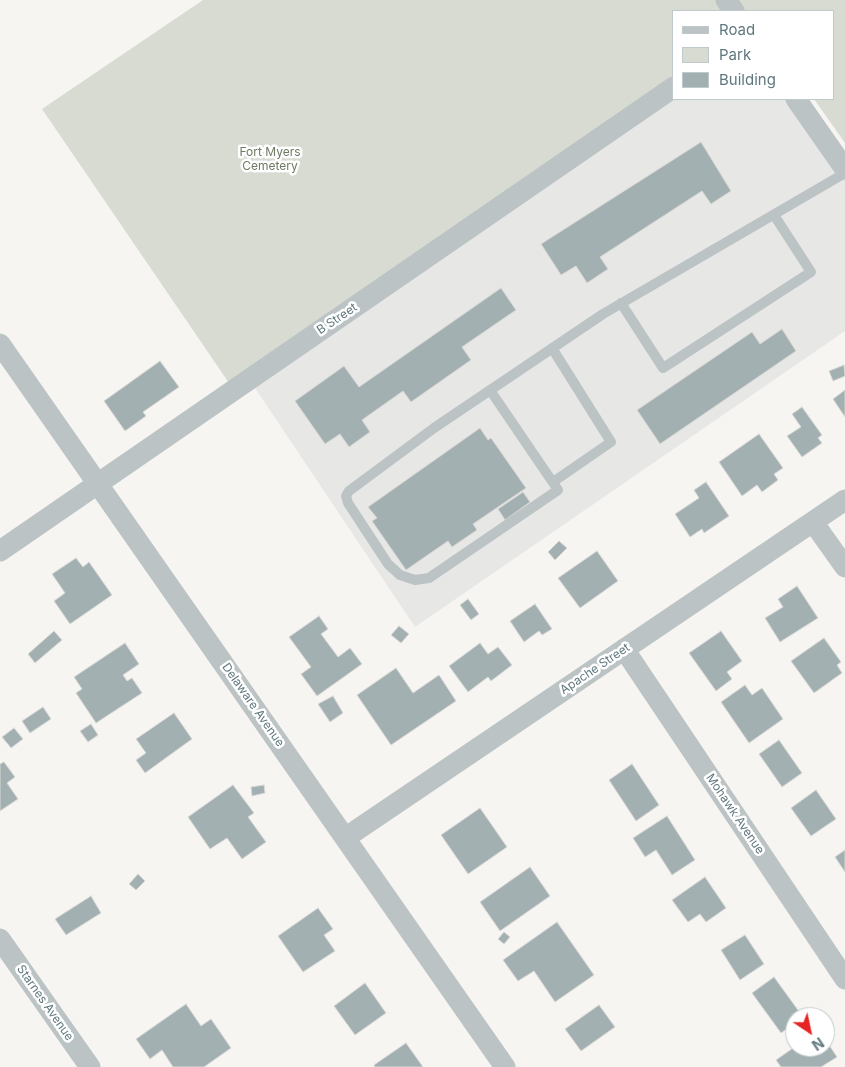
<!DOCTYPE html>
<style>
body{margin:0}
#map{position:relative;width:845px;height:1067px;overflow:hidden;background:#f6f5f2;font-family:Inter,sans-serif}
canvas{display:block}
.legend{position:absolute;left:672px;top:10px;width:162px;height:90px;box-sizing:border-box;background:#fff;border:1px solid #bfc9cb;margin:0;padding:6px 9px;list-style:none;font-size:15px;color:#60787e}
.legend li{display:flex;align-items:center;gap:10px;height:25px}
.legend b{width:25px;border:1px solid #bfc9cb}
.north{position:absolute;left:785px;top:1007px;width:50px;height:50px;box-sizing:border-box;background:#fff;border:1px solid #bfc9cb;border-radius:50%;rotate:146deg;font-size:14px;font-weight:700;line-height:20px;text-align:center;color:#60787e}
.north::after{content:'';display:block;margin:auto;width:18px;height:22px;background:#e62522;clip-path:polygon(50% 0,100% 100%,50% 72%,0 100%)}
</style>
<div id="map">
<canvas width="845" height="1067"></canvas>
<ul class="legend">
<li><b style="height:6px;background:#bcc3c5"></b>Road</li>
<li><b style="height:14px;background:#d7dbd2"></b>Park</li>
<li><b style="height:14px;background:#a3b0b2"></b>Building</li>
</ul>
<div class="north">N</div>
</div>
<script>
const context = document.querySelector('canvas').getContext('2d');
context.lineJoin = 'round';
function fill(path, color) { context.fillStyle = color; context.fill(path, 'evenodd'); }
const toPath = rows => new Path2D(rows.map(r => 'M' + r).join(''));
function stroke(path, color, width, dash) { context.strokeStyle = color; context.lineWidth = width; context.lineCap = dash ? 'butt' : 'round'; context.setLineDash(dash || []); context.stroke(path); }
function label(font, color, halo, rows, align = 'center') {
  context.font = font + ' Inter,sans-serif'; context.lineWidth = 5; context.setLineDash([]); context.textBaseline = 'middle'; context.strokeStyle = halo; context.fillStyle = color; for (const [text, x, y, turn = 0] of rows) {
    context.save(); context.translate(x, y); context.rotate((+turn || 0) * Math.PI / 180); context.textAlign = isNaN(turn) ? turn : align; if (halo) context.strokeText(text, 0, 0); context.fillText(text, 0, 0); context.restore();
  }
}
fill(toPath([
 [674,99,796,99,845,169,845,331,415,627,249,379]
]), '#e7e7e6');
fill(toPath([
 [203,0,845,0,845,143,814,99,834,99,834,11,674,11,674,76,229,383,42,109]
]), '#d7dbd2');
const building = toPath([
 [701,142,731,191,711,204,702,191,600,257,608,269,587,283,576,266,561,275,541,244,701,142],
 [501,288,516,310,462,347,471,360,411,402,403,391,362,420,370,432,349,447,340,434,325,444,295,401,344,366,359,387,501,288],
 [782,329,796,351,660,444,637,410,752,332,760,344,782,329],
 [160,361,179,387,143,412,146,416,125,431,104,401,160,361],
 [844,365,845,376,833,381,829,371,844,365],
 [845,390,845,417,833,399,845,390],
 [802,407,822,435,818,438,822,443,802,457,787,436,801,427,792,414,802,407],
 [480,428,488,440,491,438,526,488,473,524,477,530,452,547,448,541,406,570,372,521,377,518,368,507,480,428],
 [759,434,783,468,774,474,778,480,762,492,757,485,742,496,719,462,759,434],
 [706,482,729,516,704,533,702,529,690,537,675,514,699,498,694,490,706,482],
 [523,492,530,502,505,520,498,509,523,492],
 [559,541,567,548,555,560,548,552,559,541],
 [597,551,618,581,580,608,558,578,597,551],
 [76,558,83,567,89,562,112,595,70,624,54,601,65,593,52,574,76,558],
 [797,586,818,618,780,642,765,618,783,607,778,599,797,586],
 [468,599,479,614,471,620,460,605,468,599],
 [535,604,552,629,542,635,539,631,524,642,510,621,535,604],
 [319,616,328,629,321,634,338,657,350,648,362,664,317,696,301,674,311,667,289,637,319,616],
 [399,626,409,634,401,643,391,635,399,626],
 [54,631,62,640,35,663,28,654,54,631],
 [721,631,742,661,727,672,732,679,716,691,689,653,721,631],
 [824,638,841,662,837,665,842,673,814,693,791,661,824,638],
 [125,643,139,664,123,675,127,681,132,678,142,693,96,723,76,693,82,689,74,677,125,643],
 [480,643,488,654,498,647,512,665,491,681,488,677,468,692,449,666,480,643],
 [396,668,413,693,439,675,456,701,391,745,357,695,396,668],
 [745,685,752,695,762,688,783,719,749,743,721,702,745,685],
 [333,696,343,713,330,722,318,704,333,696],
 [43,707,51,719,30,733,22,721,43,707],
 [174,713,192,739,145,773,136,760,146,753,136,739,174,713],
 [91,724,98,735,88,742,80,731,91,724],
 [14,728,23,739,11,748,2,737,14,728],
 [779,740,802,773,782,787,759,754,779,740],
 [4,762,15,777,7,783,18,799,0,811,0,764,4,762],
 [632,764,659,805,636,821,609,780,632,764],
 [233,785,254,813,248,817,266,842,242,859,227,838,210,849,188,817,233,785],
 [264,785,265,793,252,796,251,787,264,785],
 [816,790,836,819,811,836,791,808,816,790],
 [480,808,507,847,468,874,441,835,480,808],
 [667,816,695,860,672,875,656,850,645,857,633,838,667,816],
 [845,850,845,872,835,857,845,850],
 [530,867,550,896,500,931,480,902,530,867],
 [138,874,145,881,136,890,129,884,138,874],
 [705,877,726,908,706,922,700,914,688,922,672,900,705,877],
 [91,896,101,913,66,935,55,919,91,896],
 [318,908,333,929,324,935,335,951,303,972,278,936,318,908],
 [557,922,594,975,555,1002,534,971,518,981,503,960,557,922],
 [504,932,510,937,504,944,498,939,504,932],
 [745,935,764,964,740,980,721,950,745,935],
 [774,977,803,1017,795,1017,795,1023,781,1033,752,993,774,977],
 [365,983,386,1013,355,1035,334,1006,365,983],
 [186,1004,201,1026,211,1019,231,1048,204,1067,173,1067,162,1050,150,1059,136,1039,186,1004],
 [599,1005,615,1027,581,1051,565,1029,599,1005],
 [795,1038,795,1047,825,1047,825,1039,837,1057,821,1067,781,1067,776,1060,793,1048,789,1041,795,1038],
 [406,1043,423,1067,375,1067,374,1065,406,1043]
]);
fill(building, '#a3b0b2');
stroke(building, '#d8d7d5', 1);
stroke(toPath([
 [621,303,663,368,811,272,774,215],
 [552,348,611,442,553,482],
 [490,390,558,490,429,578,415,580,400,575,388,564,348,503,346,496,349,491,434,428,603,314,845,173]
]), '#bcc3c5', 10);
stroke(toPath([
 [726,0,734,11],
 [796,99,845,169],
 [0,344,505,1067],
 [813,522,845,567],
 [0,551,674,87],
 [624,649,845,979],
 [345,838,845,500],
 [0,939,90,1067]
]), '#bcc3c5', 21);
label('12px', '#6d7b63', '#fff', [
 ["Fort Myers",270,152],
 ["Cemetery",270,166]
]);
label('12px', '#60787e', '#fff', [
 ["B Street",337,319,-34],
 ["Apache Street",595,669,-34],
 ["Delaware Avenue",253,705,55],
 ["Mohawk Avenue",735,814,56],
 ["Starnes Avenue",45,1003,55]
]);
</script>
